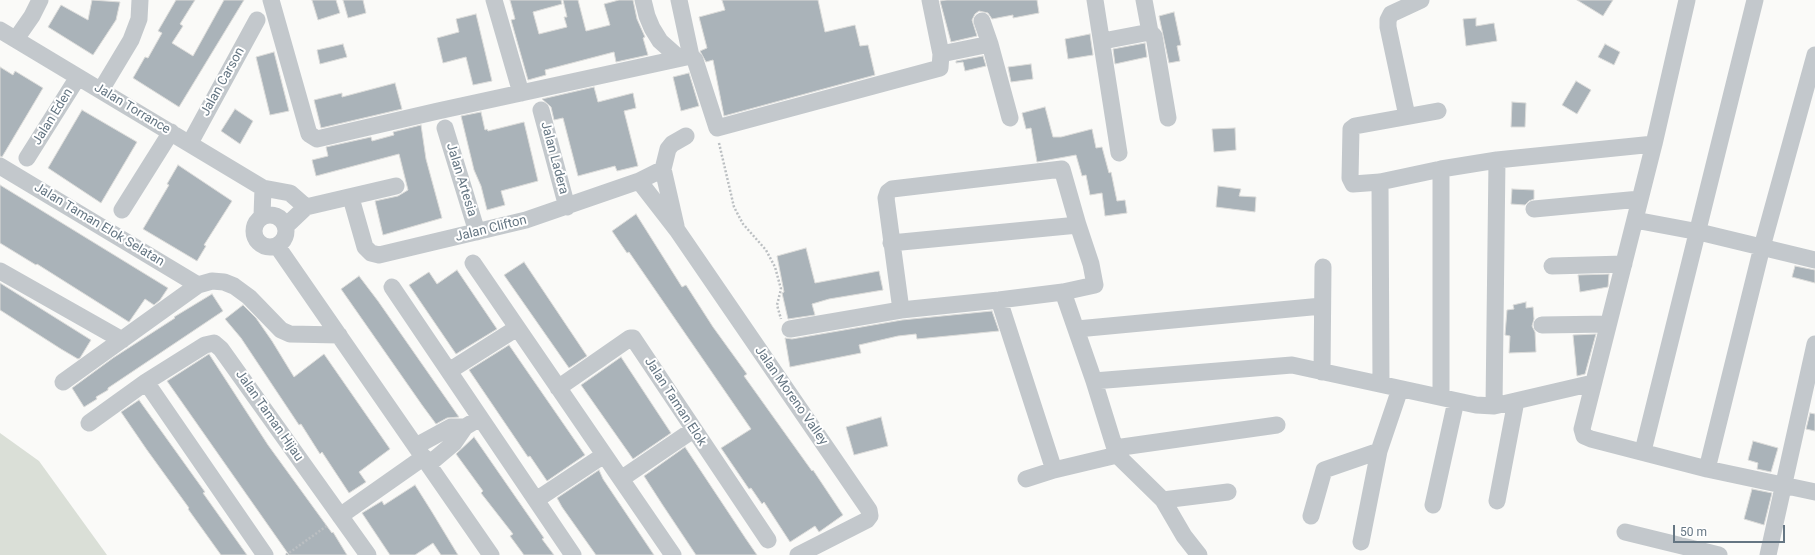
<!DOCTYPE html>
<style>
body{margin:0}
#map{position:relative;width:1815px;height:555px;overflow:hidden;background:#fafaf8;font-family:Roboto,sans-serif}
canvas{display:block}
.scale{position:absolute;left:1673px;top:525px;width:112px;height:18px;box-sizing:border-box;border:2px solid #657683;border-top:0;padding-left:5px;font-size:12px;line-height:14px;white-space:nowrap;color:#657683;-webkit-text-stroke:3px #fff;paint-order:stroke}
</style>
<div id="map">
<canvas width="1815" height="555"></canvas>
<div class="scale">50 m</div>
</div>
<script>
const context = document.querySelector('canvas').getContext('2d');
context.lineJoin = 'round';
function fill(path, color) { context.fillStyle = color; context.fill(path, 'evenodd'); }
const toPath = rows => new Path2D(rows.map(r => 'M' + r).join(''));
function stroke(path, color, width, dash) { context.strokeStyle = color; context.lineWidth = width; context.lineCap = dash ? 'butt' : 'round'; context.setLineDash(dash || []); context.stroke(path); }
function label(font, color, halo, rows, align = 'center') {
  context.font = font + ' Roboto,sans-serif'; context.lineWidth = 4; context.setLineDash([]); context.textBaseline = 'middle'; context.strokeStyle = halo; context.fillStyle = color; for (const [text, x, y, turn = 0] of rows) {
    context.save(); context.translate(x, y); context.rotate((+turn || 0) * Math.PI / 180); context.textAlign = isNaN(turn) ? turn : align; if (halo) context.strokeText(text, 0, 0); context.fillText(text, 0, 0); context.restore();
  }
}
fill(toPath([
 [0,433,39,461,107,555,0,555]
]), '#dadfd7');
const building = toPath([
 [92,0,120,2,116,20,93,55,48,27,61,5,88,20,92,0],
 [176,0,195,0,180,24,183,26,172,43,193,56,224,0,244,0,179,107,133,78,145,57,148,58,162,33,158,31,176,0],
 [312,0,336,0,340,13,318,20,312,0],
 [343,0,363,0,366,13,348,18,343,0],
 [510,0,561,0,562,4,533,12,539,34,567,27,564,17,567,17,563,0,578,0,586,31,610,25,604,4,619,0,633,0,637,19,645,37,643,38,648,55,616,62,614,52,545,70,546,75,528,80,511,20,515,19,510,0],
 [722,0,818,0,825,32,855,25,860,46,868,45,875,75,724,116,713,60,706,62,700,51,707,48,699,17,725,10,722,0],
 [946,0,1037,0,1039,13,1013,18,1013,15,992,19,988,13,979,11,975,14,972,20,977,36,951,42,940,1,946,0],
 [1577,0,1613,0,1603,16,1577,0],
 [1174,12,1181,45,1177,46,1180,61,1169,63,1159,16,1174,12],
 [476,14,492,81,473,85,466,57,443,63,437,38,459,32,456,19,476,14],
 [1476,18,1476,26,1494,23,1497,41,1466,46,1463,19,1476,18],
 [1090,34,1093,55,1068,59,1065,39,1090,34],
 [1145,43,1147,57,1115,64,1113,49,1145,43],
 [343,44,347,57,320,64,317,50,343,44],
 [1605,44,1620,52,1614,65,1598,57,1605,44],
 [274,52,289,111,270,115,256,57,274,52],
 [983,56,986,66,965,71,963,62,956,63,956,61,983,56],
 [1031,64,1033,79,1011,82,1008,67,1031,64],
 [0,67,13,75,15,71,43,88,2,157,0,156,0,67],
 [689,73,699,106,681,111,673,77,689,73],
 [1576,81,1591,90,1577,114,1562,105,1576,81],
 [395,83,402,109,321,128,314,100,342,93,342,97,395,83],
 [594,87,598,102,633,93,636,108,624,111,638,166,617,171,615,166,578,176,563,118,554,120,551,107,542,99,594,87],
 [1512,102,1526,103,1525,127,1511,127,1512,102],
 [1045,107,1053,137,1061,137,1092,129,1096,148,1102,147,1109,173,1111,172,1117,201,1125,200,1127,213,1105,216,1102,193,1090,195,1086,175,1082,176,1076,155,1037,162,1031,128,1026,129,1022,113,1045,107],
 [235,109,253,121,240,144,221,131,235,109],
 [82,110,137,142,101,203,48,168,82,110],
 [481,112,485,130,487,129,488,131,524,122,538,181,501,191,505,205,487,210,481,186,474,170,461,116,481,112],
 [421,125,426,159,442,218,383,235,375,201,398,196,408,190,399,154,316,176,312,160,328,156,326,147,371,137,372,141,394,135,393,132,421,125],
 [1235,128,1236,150,1214,152,1212,129,1235,128],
 [178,165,232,201,204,245,206,246,197,261,143,229,169,185,167,184,178,165],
 [0,185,168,288,160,300,154,305,145,299,129,322,37,264,36,265,0,243,0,185],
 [1218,186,1241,189,1239,196,1256,197,1255,212,1216,207,1218,186],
 [1512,189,1534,190,1534,199,1529,201,1525,205,1511,204,1512,189],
 [636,214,682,287,686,285,713,327,747,374,744,376,812,471,813,470,843,515,819,532,815,526,790,542,764,502,762,504,751,488,749,489,721,448,751,429,629,252,627,253,612,231,636,214],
 [806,248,815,283,879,271,883,290,829,299,812,304,815,315,788,319,782,293,784,292,777,256,806,248],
 [524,262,587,356,569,368,504,275,524,262],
 [1795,266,1815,270,1815,283,1792,277,1795,266],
 [457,270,497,329,456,354,409,285,429,272,437,284,457,270],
 [1609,274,1608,287,1580,292,1578,275,1609,274],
 [359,276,378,301,459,417,447,418,436,424,422,405,341,289,359,276],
 [0,283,91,340,80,358,78,359,61,349,0,310,0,283],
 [212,294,223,311,108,388,108,390,96,397,97,399,84,407,72,388,113,358,175,318,174,317,212,294],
 [1526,302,1526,308,1533,307,1534,319,1532,326,1535,332,1536,352,1509,353,1510,336,1505,335,1507,310,1514,309,1513,305,1526,302],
 [243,305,256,318,272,341,294,377,324,354,390,449,359,472,366,482,349,493,322,452,320,454,301,424,299,425,241,338,225,319,243,305],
 [992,311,999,331,917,339,916,334,898,336,859,345,861,353,790,367,785,338,792,339,902,320,992,311],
 [1596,334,1585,374,1577,376,1573,335,1596,334],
 [509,345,585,455,547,481,530,456,528,457,469,370,509,345],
 [209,354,268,445,332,533,333,532,347,555,289,555,167,381,209,354],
 [621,357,671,433,633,459,581,385,621,357],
 [139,400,205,492,203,493,247,555,221,555,188,509,189,508,147,450,121,412,139,400],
 [1810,413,1815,414,1815,431,1806,429,1810,413],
 [881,417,888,446,854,455,846,427,881,417],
 [474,437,544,538,542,539,554,555,524,555,510,536,513,534,481,493,483,491,456,454,474,437],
 [1753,441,1778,448,1771,472,1757,469,1758,463,1748,460,1753,441],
 [685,447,746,539,757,555,696,555,662,504,644,476,685,447],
 [599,470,603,479,654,555,596,555,562,507,557,498,599,470],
 [415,485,432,512,458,555,441,555,433,543,415,555,390,555,362,513,382,501,384,505,415,485],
 [1752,489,1772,493,1764,525,1744,519,1752,489]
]);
fill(building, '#aab3b9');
stroke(building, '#dcdcda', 1);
stroke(toPath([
 [719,143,734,207,743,224,766,250,775,267,781,289,777,305,781,319],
 [286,555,328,525]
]), '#bbbfc2', 2.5, [2, 2]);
stroke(toPath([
 [271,0,309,134,317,139,438,111,691,56,695,60,717,128,940,68,941,54,930,0],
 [494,0,521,93],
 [643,0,647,16,652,28,660,41,678,57],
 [679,0,691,56],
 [1095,0,1119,153],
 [1144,0,1150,32,1154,36,1168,118],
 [1687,0,1654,144,1582,429,1584,436,1591,439,1707,469,1815,492],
 [982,21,990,44,1010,118],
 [0,30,263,188],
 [16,39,32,16,40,0],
 [1103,41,1150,32],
 [941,54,990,44],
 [101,90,131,40,139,19,140,0],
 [541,110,567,207],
 [1438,111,1355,126,1351,129,1350,178,1353,184,1380,182,1441,169,1497,160,1654,144],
 [1407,116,1388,27,1388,20,1391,14,1421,0],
 [445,128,477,232],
 [190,143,257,20],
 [27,158,78,77],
 [0,166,198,285,212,281,224,282,234,286,249,297,281,330,290,334,339,335],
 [639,181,677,230,869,510,870,516,867,520,798,555],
 [1380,182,1381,384],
 [351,198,365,247,371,253,379,255,526,220,639,181,663,169],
 [1534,209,1640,199],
 [122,210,171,132],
 '254 231a16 16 0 1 1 32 0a16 16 0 1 1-32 0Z',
 [262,216,263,188,290,193,306,207],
 [1635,220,1699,232,1815,260],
 [286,226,306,207,396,186],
 [676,226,663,169,668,149,672,144,686,136],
 [891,243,1078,225],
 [277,246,491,555],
 [473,263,673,555],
 [1552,266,1624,264],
 [0,271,122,340],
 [392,287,573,555],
 [1063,292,1094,381,1117,455,1163,500,1184,536,1199,555],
 [999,300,1054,470],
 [1542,325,1608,324],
 [790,329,901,310,999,300,1063,292,1095,285,1091,264,1078,225,1062,169,892,189,888,192,886,198,901,310],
 [1077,329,1322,306],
 [449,371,517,328],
 [1322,372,1323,267],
 [1094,381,1292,365,1476,405,1494,406,1593,383],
 [63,382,198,285],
 [146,382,265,555],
 [558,388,630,338,633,338,768,540],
 [1441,397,1441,169],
 [1494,406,1497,160],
 [89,423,146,382,205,345,214,343,221,349,368,555],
 [416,446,451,427,465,427],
 [1115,448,1277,425],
 [1643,451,1755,0],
 [429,464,454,443,465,427,480,418],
 [1707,469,1762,247,1815,55],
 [621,479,693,430],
 [1026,479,1054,470,1117,455],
 [536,500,604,455],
 [1163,500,1228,492],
 [1497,501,1516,401],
 [1433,505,1456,401],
 [340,516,424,457],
 [1311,516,1324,470,1379,451],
 [1625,532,1719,555],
 [1361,542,1379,451,1400,389],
 [1768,555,1815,344]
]), '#c3c8cc', 17);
label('13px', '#657683', '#fff', [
 ["Jalan Carson",223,82,-61],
 ["Jalan Torrance",132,109,31],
 ["Jalan Eden",53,117,-58],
 ["Jalan Ladera",554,158,75],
 ["Jalan Artesia",461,180,73],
 ["Jalan Taman Elok Selatan",99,225,31],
 ["Jalan Clifton",491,229,-14],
 ["Jalan Moreno Valley",791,396,55],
 ["Jalan Taman Elok",675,402,57],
 ["Jalan Taman Hijau",269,416,55]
]);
</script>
